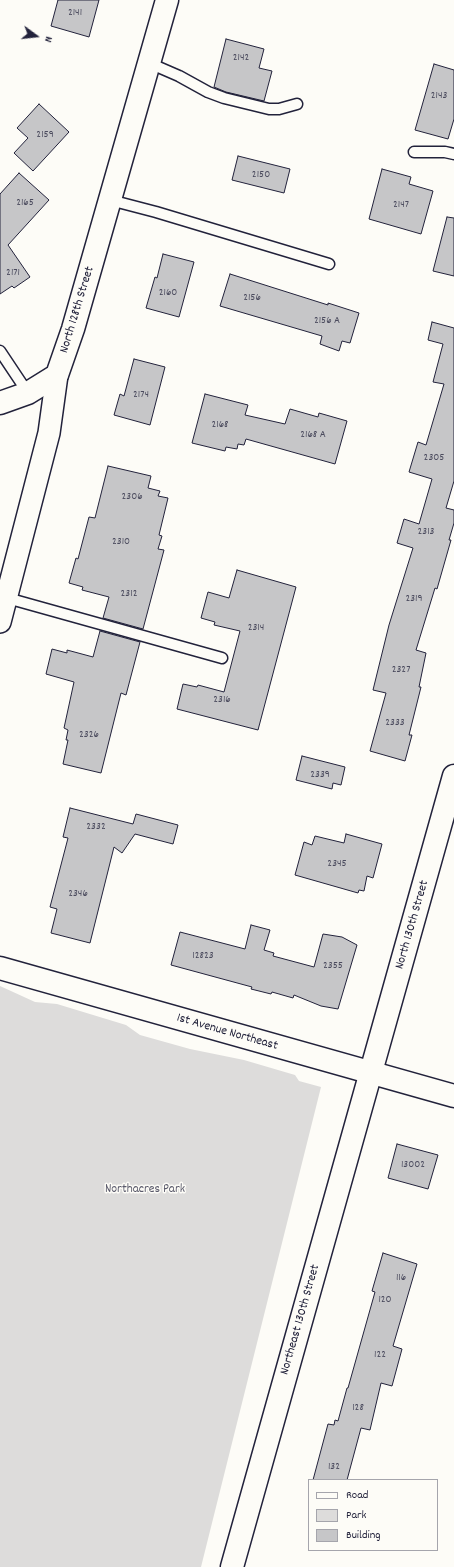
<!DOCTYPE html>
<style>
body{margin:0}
#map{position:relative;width:454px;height:1567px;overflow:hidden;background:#fdfcf7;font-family:Dekko,sans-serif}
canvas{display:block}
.legend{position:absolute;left:308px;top:1479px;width:130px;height:72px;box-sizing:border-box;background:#fdfcf7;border:1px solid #a5a5ac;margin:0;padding:5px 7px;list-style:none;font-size:12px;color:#22223b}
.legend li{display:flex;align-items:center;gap:8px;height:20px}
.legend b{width:20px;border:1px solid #a5a5ac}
.north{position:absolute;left:16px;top:16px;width:40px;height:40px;-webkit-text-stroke:3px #fdfcf7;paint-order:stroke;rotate:105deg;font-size:11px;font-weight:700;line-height:16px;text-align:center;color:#22223b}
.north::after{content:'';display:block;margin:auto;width:14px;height:18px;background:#22223b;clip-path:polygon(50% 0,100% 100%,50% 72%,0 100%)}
</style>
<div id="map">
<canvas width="454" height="1567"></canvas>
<ul class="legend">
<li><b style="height:5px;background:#fdfcf7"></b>Road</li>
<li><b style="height:11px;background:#dddcdb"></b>Park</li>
<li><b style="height:11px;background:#c6c6c8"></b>Building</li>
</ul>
<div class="north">N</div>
</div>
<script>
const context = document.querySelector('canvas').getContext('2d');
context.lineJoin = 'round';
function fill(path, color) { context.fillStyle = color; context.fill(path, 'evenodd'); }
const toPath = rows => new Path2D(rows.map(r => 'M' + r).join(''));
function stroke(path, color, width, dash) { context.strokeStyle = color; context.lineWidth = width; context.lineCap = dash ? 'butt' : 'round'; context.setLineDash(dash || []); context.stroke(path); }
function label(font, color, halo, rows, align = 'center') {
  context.font = font + ' Dekko,sans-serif'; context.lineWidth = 3; context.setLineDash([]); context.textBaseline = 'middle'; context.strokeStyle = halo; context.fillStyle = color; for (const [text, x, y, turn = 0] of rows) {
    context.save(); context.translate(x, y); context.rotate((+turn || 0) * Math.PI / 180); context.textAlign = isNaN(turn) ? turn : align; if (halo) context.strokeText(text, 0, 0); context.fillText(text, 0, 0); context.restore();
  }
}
fill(toPath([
 [0,986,35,1002,57,1004,126,1025,140,1035,190,1049,244,1060,295,1075,299,1081,321,1087,201,1567,0,1567]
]), '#dddcdb');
const building = toPath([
 [58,0,99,0,89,37,51,26,58,0],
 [226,39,264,49,259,68,272,71,264,101,226,92,214,87,226,39],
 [434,64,454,70,454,119,448,139,415,130,434,64],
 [39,104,69,132,33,171,14,153,28,138,17,128,39,104],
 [238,156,290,169,284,193,232,180,238,156],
 [382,169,411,177,409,184,433,191,421,234,369,219,382,169],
 [19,173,49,200,8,245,30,277,14,288,12,286,0,294,0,194,19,173],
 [447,217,454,218,454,276,433,271,447,217],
 [163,254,194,262,179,317,146,308,155,277,157,278,163,254],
 [230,274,328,305,328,303,359,313,350,343,342,341,339,351,320,344,322,336,220,306,230,274],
 [432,322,454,328,454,481,446,508,454,510,454,523,449,540,451,540,437,589,435,588,416,650,426,653,419,687,421,687,409,735,412,735,405,761,370,751,386,693,373,690,389,625,413,548,397,543,404,519,419,524,432,479,409,472,418,442,426,445,444,384,433,382,443,344,428,340,432,322],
 [134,359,165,367,150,425,114,415,120,394,124,396,134,359],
 [205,394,248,405,245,415,285,424,290,409,318,417,319,413,347,421,335,464,246,439,244,445,238,444,237,449,226,447,225,451,192,443,205,394],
 [108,466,151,476,148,488,160,491,158,496,168,498,159,535,162,536,158,549,164,550,143,629,103,618,109,597,82,590,83,587,69,583,76,558,78,559,89,517,95,518,108,466],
 [237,570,296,587,258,730,177,709,183,684,197,687,198,685,224,692,240,631,214,625,215,622,201,618,208,592,229,598,237,570],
 [100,631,140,642,126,695,121,693,101,773,63,764,68,740,66,740,68,730,64,728,74,682,46,674,52,649,67,653,67,650,93,657,100,631],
 [302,756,345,767,341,785,333,783,332,789,296,780,302,756],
 [70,808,133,824,136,814,178,825,173,844,135,834,122,853,114,847,90,943,51,933,57,909,50,907,68,838,63,837,70,808],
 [346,834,382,844,373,878,367,876,364,891,359,890,358,893,295,875,304,842,312,845,315,836,344,843,346,834],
 [251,925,270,930,264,950,274,953,273,956,314,967,323,934,342,937,357,945,338,1009,321,1006,294,995,293,998,272,992,271,994,251,989,252,987,171,965,180,932,245,949,251,925],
 [397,1144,438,1155,428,1189,388,1178,397,1144],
 [383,1253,417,1264,393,1346,402,1349,392,1386,381,1383,370,1430,361,1428,347,1480,313,1480,328,1424,334,1425,335,1420,338,1421,347,1388,348,1388,375,1292,372,1291,383,1253]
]);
fill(building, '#c6c6c8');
stroke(building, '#22223b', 1);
const service = toPath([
 [149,63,179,76,208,92,224,98,269,109,279,109,297,104],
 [414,152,445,152,454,154],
 [110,200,156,212,329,264],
 [0,351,28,393],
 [7,598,222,658]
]);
const minor = toPath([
 [0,622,49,433,57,375]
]);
const tertiary = toPath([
 [0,403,28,393,57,375,73,329,167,0],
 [0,968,454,1096]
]);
const secondary = toPath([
 [232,1567,454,776]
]);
stroke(service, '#22223b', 13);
stroke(minor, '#22223b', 24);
stroke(tertiary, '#22223b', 25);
stroke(secondary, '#22223b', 25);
stroke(service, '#fdfcf7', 10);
stroke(minor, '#fdfcf7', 21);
stroke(tertiary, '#fdfcf7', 22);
stroke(secondary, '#fdfcf7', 22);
label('11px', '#4b4b5e', null, [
 ["2141",75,13],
 ["2142",241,58],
 ["2143",439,96],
 ["2159",45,135],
 ["2150",261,175],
 ["2165",25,203],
 ["2147",401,205],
 ["2171",13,273],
 ["2160",168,293],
 ["2156",252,298],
 ["2156 A",327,321],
 ["2174",141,395],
 ["2168",220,425],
 ["2168 A",313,435],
 ["2305",434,458],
 ["2306",132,497],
 ["2313",426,532],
 ["2310",121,542],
 ["2312",129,594],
 ["2319",414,599],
 ["2314",256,628],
 ["2327",401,670],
 ["2316",222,700],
 ["2333",395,723],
 ["2326",89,735],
 ["2339",320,775],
 ["2332",96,827],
 ["2345",337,864],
 ["2346",78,894],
 ["12823",203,956],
 ["2355",333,966],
 ["13002",413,1165],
 ["116",401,1278],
 ["120",385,1300],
 ["122",380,1355],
 ["128",358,1408],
 ["132",334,1467]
]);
label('13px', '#22223b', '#fdfcf7', [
 ["North 128th Street",78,310,-73],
 ["North 130th Street",413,925,-74],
 ["1st Avenue Northeast",227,1033,16],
 ["Northeast 130th Street",301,1320,-74]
]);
label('13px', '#5a5a6b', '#fdfcf7', [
 ["Northacres Park",145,1190]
]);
</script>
